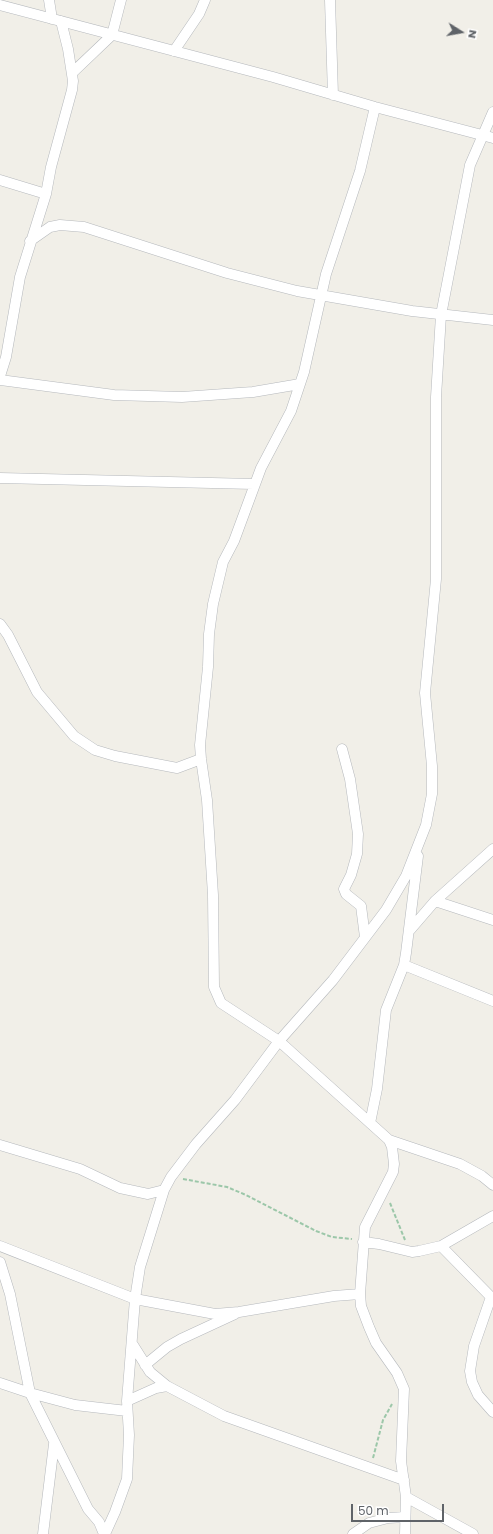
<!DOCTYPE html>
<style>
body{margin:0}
#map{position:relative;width:493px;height:1534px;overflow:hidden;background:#f1efe8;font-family:Poppins,sans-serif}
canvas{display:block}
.north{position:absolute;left:441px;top:12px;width:40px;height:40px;-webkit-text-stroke:3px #fff;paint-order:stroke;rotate:101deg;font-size:11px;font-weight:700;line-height:16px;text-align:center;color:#5f6368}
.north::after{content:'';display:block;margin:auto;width:14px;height:18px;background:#5f6368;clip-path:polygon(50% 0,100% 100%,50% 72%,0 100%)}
.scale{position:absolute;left:351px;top:1504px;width:93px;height:18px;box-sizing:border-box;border:2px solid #5f6368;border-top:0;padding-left:5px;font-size:12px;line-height:14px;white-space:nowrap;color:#5f6368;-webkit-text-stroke:3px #fff;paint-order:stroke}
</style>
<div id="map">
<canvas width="493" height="1534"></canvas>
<div class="north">N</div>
<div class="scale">50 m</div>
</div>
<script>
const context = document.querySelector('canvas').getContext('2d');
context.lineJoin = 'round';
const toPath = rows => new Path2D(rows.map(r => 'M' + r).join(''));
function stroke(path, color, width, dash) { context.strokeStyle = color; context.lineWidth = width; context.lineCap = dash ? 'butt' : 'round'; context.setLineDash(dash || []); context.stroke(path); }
const street = toPath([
 [49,0,52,19],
 [330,0,333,95],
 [0,5,273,77,375,107,493,138],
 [174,51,199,14,205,0],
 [72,73,112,35,121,0],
 [375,107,360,171,326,274,304,372,291,411,261,468,234,541,223,562,213,604,209,634,208,667,200,745,201,759,207,800,213,895,214,987,221,1003,279,1041,389,1140,460,1164,482,1176,493,1185],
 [0,180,46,194],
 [30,241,50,227,60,225,84,227,227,273,297,291,412,311,493,320],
 [0,376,6,357,20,277,46,194,51,167,72,90,73,81,68,49,61,21],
 [0,380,114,395,182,397,253,392,300,384],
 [0,478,254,484],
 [0,624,8,635,37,692,74,736,95,750,115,756,177,768,201,759],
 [342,749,350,779,358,834,357,854,351,875,344,889,346,894,361,906,365,937],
 [435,901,493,920],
 [410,930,435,901,493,849],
 [404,965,493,1001],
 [370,1123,377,1089,386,1010,404,965,406,953,418,856],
 [389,1140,392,1147,394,1164,393,1172,365,1227,360,1294,361,1306,369,1327,376,1343,397,1373,404,1389,401,1461,406,1497,405,1534],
 [0,1145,80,1169,120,1188,148,1194,164,1190],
 [363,1242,379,1244,412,1252,419,1251,441,1246,493,1216],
 [0,1246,135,1299,215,1314,239,1312,334,1296,360,1294],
 [441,1246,491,1297,474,1346,470,1371,472,1382,478,1395,493,1412],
 [0,1262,10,1294,30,1393,88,1509,99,1522,104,1534],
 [133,1345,150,1372,167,1386,224,1416,404,1480],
 [145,1365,167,1347,181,1339,235,1314],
 [0,1383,30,1393,75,1405,127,1411],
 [127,1401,156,1388,167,1386],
 [406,1497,473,1534],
 [43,1534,54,1444],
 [105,1534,115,1512,127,1479,129,1435,127,1401,135,1299,140,1267,164,1190,171,1177,196,1144,235,1100,279,1041,333,980,386,910,406,876,426,825,432,794,432,766,425,693,436,579,436,397,441,315,470,165,493,112],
 [353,1534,369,1523,388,1518,405,1517]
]);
stroke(street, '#b5b8bc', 11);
stroke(toPath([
 [183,1179,227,1187,246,1195,316,1231,332,1237,352,1239],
 [390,1203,405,1240],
 [373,1458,383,1420,392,1404]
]), '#9cc7a9', 2, [4, 2]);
stroke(street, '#fff', 10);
</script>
